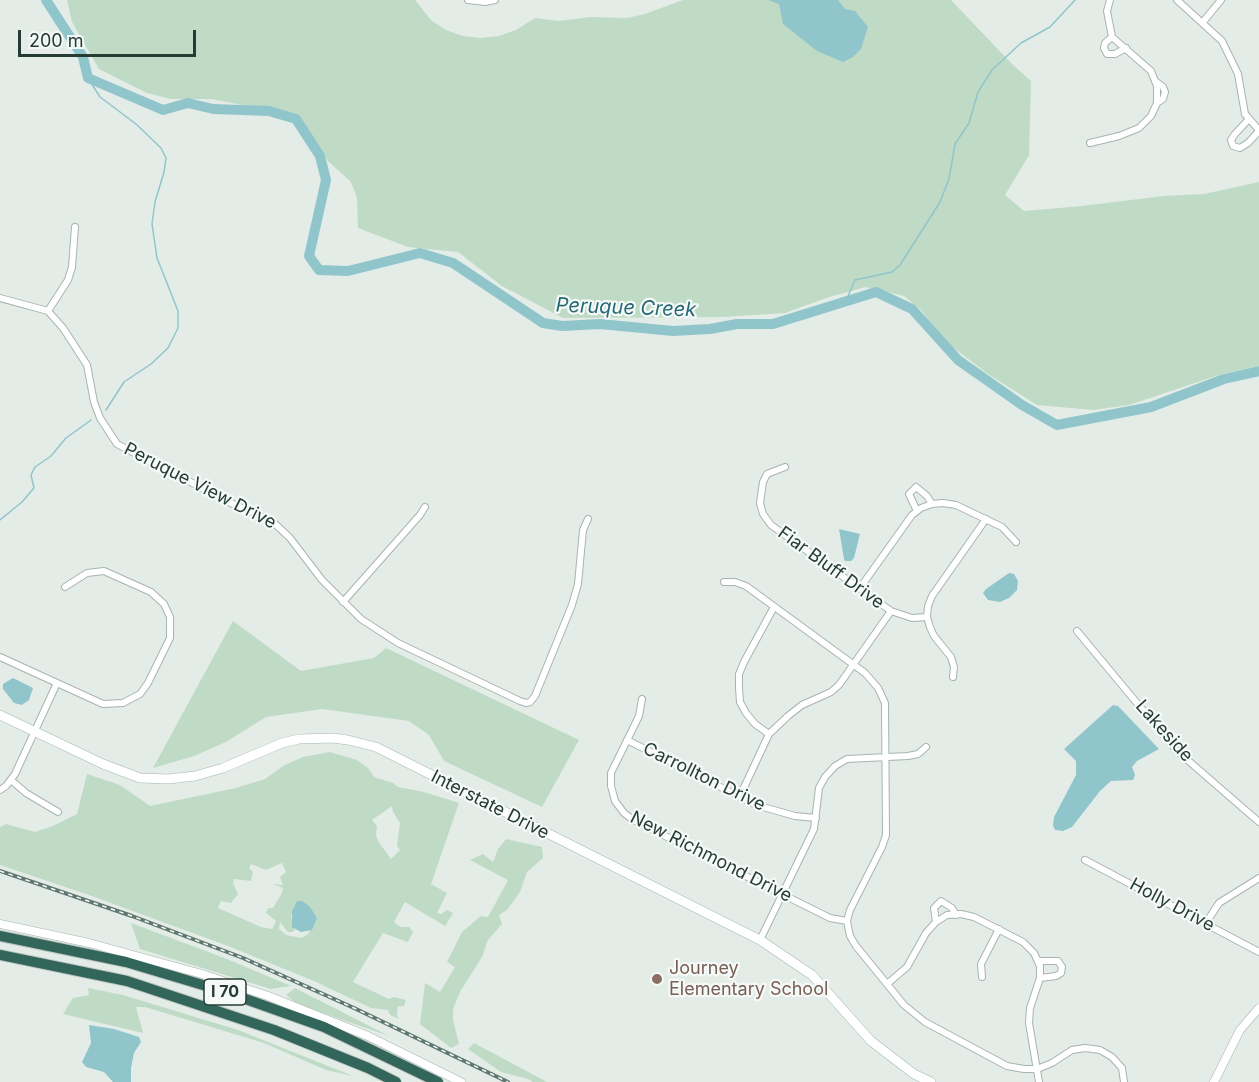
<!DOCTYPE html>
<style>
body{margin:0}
#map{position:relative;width:1259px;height:1082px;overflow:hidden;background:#e4ece8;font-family:Inter,sans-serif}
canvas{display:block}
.scale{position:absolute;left:18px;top:30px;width:178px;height:27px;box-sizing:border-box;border:3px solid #253c35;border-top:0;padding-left:8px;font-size:18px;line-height:21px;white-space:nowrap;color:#253c35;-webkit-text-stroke:4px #f5f9f7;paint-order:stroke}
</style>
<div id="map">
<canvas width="1259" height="1082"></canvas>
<div class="scale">200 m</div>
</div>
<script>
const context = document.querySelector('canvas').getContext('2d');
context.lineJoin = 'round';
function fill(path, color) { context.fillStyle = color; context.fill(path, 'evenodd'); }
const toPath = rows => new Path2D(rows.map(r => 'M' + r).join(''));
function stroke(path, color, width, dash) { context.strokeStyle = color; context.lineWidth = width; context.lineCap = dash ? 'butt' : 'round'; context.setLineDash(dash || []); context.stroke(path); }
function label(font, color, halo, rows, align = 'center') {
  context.font = font + ' Inter,sans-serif'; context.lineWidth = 4.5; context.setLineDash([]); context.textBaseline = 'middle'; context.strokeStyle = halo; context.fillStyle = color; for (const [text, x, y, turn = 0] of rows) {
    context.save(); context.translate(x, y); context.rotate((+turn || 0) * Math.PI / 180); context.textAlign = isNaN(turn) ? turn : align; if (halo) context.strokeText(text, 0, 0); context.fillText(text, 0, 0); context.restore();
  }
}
fill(toPath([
 [67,0,415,0,431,20,446,30,463,36,481,38,499,36,516,30,535,18,559,21,590,17,627,18,645,14,683,0,951,0,1013,65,1031,81,1029,155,1005,195,1024,211,1082,206,1163,196,1204,194,1259,182,1259,366,1222,374,1129,405,1093,410,1037,405,988,374,946,342,921,310,904,296,866,287,829,297,785,313,722,317,563,318,502,286,458,252,408,247,358,228,357,198,351,182,328,161,306,131,300,116,211,99,171,99,147,93,99,69,72,22],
 [233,621,301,671,374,658,386,648,579,740,542,807,444,761,429,735,409,721,322,709,266,717,226,742,194,756,153,768],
 [330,752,357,760,368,768,374,777,393,783,398,787,424,792,459,803,431,884,447,893,437,913,441,914,447,910,453,913,449,920,445,926,405,902,394,922,400,927,409,927,413,932,408,942,383,933,353,982,389,999,394,997,406,1000,404,1006,398,1006,397,1015,399,1019,390,1015,388,1010,371,1008,314,981,228,946,89,895,0,865,0,827,6,824,35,832,53,826,77,814,87,774,120,785,150,806,236,788,265,779,283,766,303,757],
 [392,806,393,812,400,823,397,846,400,850,391,859,378,841,376,835,377,826,372,820],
 [282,863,286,872,280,877,283,885,273,884,283,888,282,893,273,908,268,908,266,913,276,921,272,929,261,927,218,908,221,901,231,903,238,894,233,883,234,879,251,881,253,872,249,868,251,864,266,870],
 [294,906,317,918,308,934,302,938,286,935,279,929,280,922,288,932,292,932,295,930,291,917],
 [506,839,542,847,543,858,527,872,520,892,507,910,499,915,502,924,488,940,482,957,460,992,453,1009,453,1020,459,1044,451,1048,420,1024,425,983,440,992,455,967,447,962,462,932,481,916,488,917,508,880,470,860,483,854,493,862,498,849],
 [131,923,222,957,291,986,271,989,140,949],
 [88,988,123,995,238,1030,353,1076,326,1070,264,1043,145,1007,136,1007,143,1033,63,1014,73,998,89,995],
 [295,988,389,1036,297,1004,286,995],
 [474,1043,547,1082,533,1082,528,1079,501,1072,468,1049]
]), '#bfdbc6');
fill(toPath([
 [768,0,838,0,845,9,855,11,868,27,861,49,853,57,843,62,817,51,783,24,779,4],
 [839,529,860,534,854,558,851,561,845,561,844,559],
 [1009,573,1014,574,1018,581,1017,590,1009,598,1000,602,988,600,983,593,986,589],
 [13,678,33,688,29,700,22,705,14,703,3,689,3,684],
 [1113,705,1118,706,1159,749,1137,761,1132,767,1135,775,1133,780,1111,781,1100,791,1072,827,1063,831,1055,830,1053,825,1054,817,1076,775,1076,761,1064,749],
 [297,901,302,901,310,907,317,918,312,930,301,932,292,927,292,911],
 [89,1025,114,1029,139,1037,141,1042,134,1053,131,1068,131,1082,113,1082,104,1072,86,1067,82,1062,91,1043]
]), '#91c5cc');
stroke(toPath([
 [88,78,100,97,136,124,161,148,166,158,164,172,155,202,152,224,157,258,178,311,178,328,168,348,151,364,124,382,106,410],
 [845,303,855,280,892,272,900,265,940,202,949,179,955,144,969,123,978,92,992,70,1021,43,1050,27,1075,0],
 [0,520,22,502,34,488,31,475,35,467,51,456,66,438,91,420]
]), '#91c5cc', 1.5);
stroke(toPath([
 [46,0,83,57,88,78,163,110,188,103,213,109,269,111,296,119,320,156,326,180,309,256,319,270,348,271,420,253,453,263,543,323,562,326,600,324,673,331,710,329,737,324,773,324,876,292,912,309,958,360,1022,405,1057,425,1151,407,1224,379,1259,371]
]), '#91c5cc', 10);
const minor = toPath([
 [468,0,485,2,495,0],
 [1177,0,1222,41,1238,74,1245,114,1259,130],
 [1203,22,1221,0],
 [1112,37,1105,43,1104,48,1107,54,1115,54,1126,48],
 [1155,81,1163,87,1165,92,1163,99,1157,103],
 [1249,119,1235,134,1231,140,1233,146,1240,148,1248,143,1259,131],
 [1090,143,1119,136,1139,128,1151,116,1157,103,1157,86,1151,71,1112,37,1107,11,1110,0],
 [0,298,48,311,63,328,87,365,94,402,100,418,117,444,233,504,273,522,290,538,322,580,361,619,398,643,520,701,526,703,530,702,535,696,572,605,578,584,583,530,588,519],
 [48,311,68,280,72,267,75,227],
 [785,467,767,474,763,482,760,503,763,514,771,525,891,611,912,618,927,617],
 [917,511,909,494,916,487,927,496,932,504],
 [724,582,735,582,746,586,865,673,878,688,885,703,886,835,882,847,850,910,847,921,850,936,856,946,904,1005,925,1022,1007,1066,1024,1069,1037,1069,1052,1063,1072,1050,1085,1048,1100,1050,1112,1057,1122,1068,1124,1082],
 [860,588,912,515,921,508,932,504,943,503,956,505,1002,527,1016,542],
 [343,602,420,515,425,507],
 [1077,631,1176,750,1259,822],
 [0,657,103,704,123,703,140,694,148,683,170,638,170,617,164,604,151,592,104,571,87,573,65,587],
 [953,677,954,667,951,657,934,636,930,627,927,617,928,606,932,596,986,519],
 [642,699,639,716,611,773,611,786,615,801,624,813,633,820,830,918,847,921],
 [769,734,755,724,746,713,740,702,739,688,739,674,744,662,774,607],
 [627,740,756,805,795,816,816,818],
 [11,780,26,793,58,812],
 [0,790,6,786,15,774,57,683],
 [740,796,769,734,788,716,802,705,831,692,839,685,891,611],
 [1085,860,1259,952],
 [936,922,934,908,941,901,952,908,956,915],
 [1206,923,1219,903,1259,878],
 [760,940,814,829,819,788,825,777,835,766,847,759,908,756,918,754,926,747],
 [1038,961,1058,961,1062,967,1061,973,1056,976,1040,978],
 [982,977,981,964,999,929],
 [887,984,907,967,926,933,936,922,947,915,961,914,974,917,1023,942,1034,953,1040,966,1040,978,1030,1008,1029,1023,1039,1082]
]);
const tertiary = toPath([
 [0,924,89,943,202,974,268,996,368,1036,461,1082],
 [1214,1082,1240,1030,1259,1008]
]);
const secondary = toPath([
 [0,715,103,764,140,778,168,779,195,776,223,768,282,743,299,739,332,738,348,740,376,747,760,940,812,975,871,1041,914,1074,931,1082]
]);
const motorway = toPath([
 [0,936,126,962,223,991,324,1027,438,1082],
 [0,955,127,981,274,1030,368,1068,396,1082]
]);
stroke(minor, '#a7b4af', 8);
stroke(tertiary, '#a7b4af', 9);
stroke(secondary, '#a3b7b0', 10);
stroke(motorway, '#c2c8c6', 12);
stroke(minor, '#fff', 6);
stroke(tertiary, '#fff', 8);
stroke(secondary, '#fff', 9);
stroke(motorway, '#33665a', 10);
const rail = toPath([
 [0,871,132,916,243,958,354,1008,508,1082]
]);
stroke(rail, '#607870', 4);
stroke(rail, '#f5f9f7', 1.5, [4.5]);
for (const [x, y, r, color] of [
 [657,979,6,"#8d6e63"]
]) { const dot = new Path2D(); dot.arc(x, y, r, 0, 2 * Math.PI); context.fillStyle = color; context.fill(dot); stroke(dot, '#f5f9f7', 2); }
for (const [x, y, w] of [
 [225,992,42]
]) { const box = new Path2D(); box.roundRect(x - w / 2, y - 13, w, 26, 4.5); context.fillStyle = '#f5f9f7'; context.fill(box); stroke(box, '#253c35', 1.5); }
label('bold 16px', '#253c35', null, [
 ["I 70",225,992]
]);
label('18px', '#253c35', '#f5f9f7', [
 ["Peruque View Drive",200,486,27],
 ["Fiar Bluff Drive",831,568,36],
 ["Lakeside",1164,731,48],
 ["Carrollton Drive",704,777,26],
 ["Interstate Drive",490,805,27],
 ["New Richmond Drive",711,857,27],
 ["Holly Drive",1172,905,28]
]);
label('18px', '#785e54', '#f5f9f7', [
 ["Journey",669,969],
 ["Elementary School",669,990]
], 'left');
label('italic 20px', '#246973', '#f5f9f7', [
 ["Peruque Creek",626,308,2]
]);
</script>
